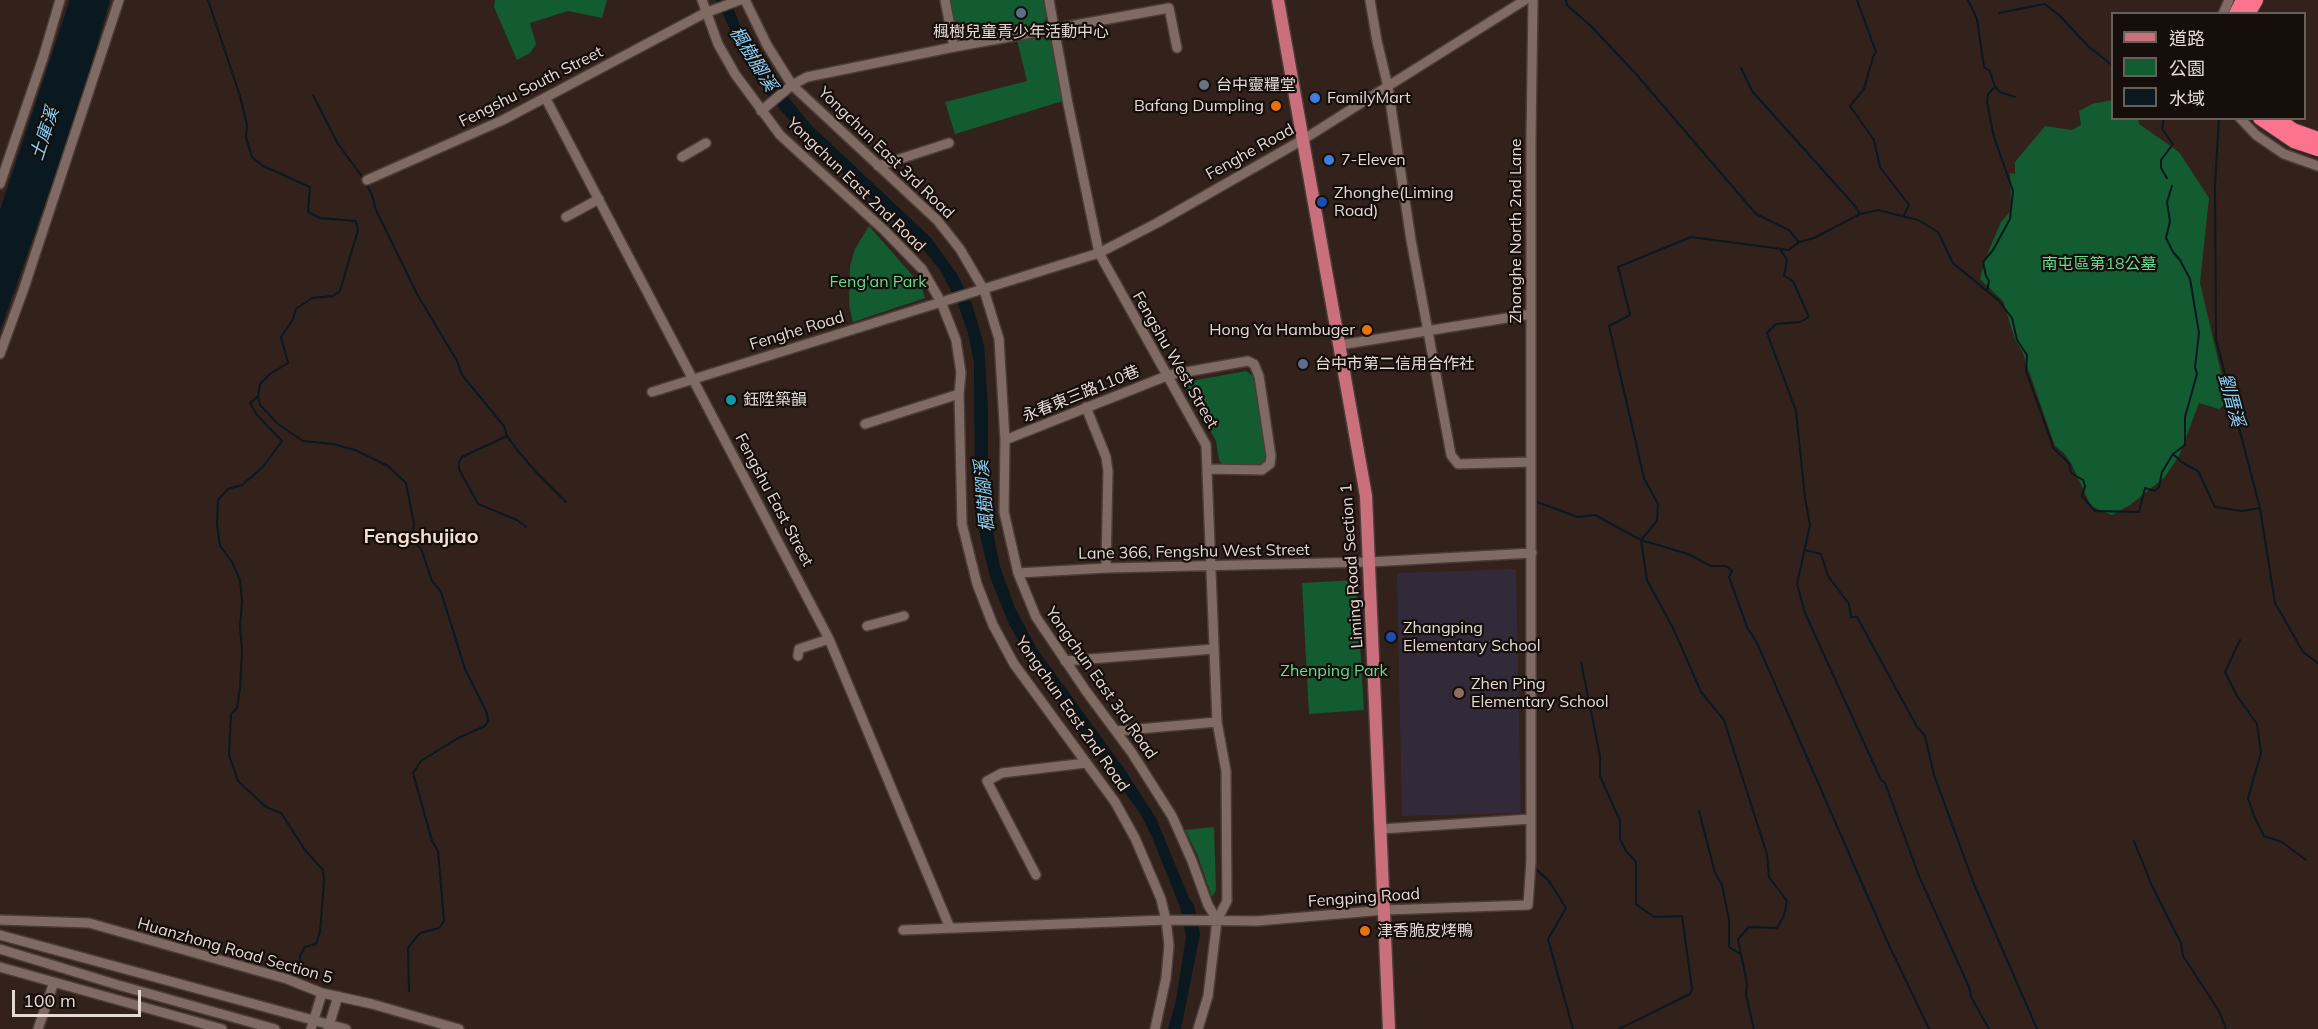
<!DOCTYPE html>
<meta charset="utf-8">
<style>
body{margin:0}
#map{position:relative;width:2318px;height:1029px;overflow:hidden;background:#32221b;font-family:Mulish,"Noto Sans TC",sans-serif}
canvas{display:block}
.legend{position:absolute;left:2111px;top:12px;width:195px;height:108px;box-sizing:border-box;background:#150e0a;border:2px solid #685f5b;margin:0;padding:8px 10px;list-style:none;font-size:18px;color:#e5d9d4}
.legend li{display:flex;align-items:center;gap:12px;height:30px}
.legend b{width:30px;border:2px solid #685f5b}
.scale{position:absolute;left:12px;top:990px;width:129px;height:27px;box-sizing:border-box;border:3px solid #e5d9d4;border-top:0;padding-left:8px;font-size:18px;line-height:21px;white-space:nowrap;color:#e5d9d4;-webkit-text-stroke:4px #150e0a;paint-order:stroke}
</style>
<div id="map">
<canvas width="2318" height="1029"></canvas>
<ul class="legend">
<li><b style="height:8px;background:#ca707d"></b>道路</li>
<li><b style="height:16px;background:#135b31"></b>公園</li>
<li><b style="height:16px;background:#0a181f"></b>水域</li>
</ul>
<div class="scale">100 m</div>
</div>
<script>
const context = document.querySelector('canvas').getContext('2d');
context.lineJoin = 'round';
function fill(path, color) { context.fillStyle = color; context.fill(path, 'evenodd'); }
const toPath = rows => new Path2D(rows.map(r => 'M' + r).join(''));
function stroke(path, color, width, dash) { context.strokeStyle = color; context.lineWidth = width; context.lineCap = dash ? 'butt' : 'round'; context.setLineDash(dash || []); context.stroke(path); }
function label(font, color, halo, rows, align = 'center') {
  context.font = font + ' Mulish,"Noto Sans TC",sans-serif'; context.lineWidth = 4.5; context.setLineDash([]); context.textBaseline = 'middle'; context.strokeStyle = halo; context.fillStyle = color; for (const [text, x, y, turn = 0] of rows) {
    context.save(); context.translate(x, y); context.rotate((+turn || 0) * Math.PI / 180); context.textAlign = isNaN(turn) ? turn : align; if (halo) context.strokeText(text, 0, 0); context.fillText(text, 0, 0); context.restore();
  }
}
fill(toPath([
 [1516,569,1521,813,1402,816,1397,573]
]), '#322a39');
fill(toPath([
 [495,0,607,0,602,18,568,11,530,23,536,44,530,53,517,60,494,7],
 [949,0,1043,0,1047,17,1043,23,956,42],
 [1052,35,1063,101,955,134,945,102,1027,81,1017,40],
 [2112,100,2112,118,2138,119,2139,124,2179,152,2209,198,2200,283,2228,402,2219,409,2199,403,2179,456,2164,478,2130,505,2112,515,2091,506,2072,465,2064,453,2055,446,2022,351,2015,339,2003,301,1980,279,1986,257,2001,222,2011,210,2010,173,2015,174,2015,162,2045,126,2072,130,2081,125,2079,111,2092,104],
 [869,226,921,285,925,298,853,322,849,305,850,266,855,249],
 [1246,371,1253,376,1266,455,1264,464,1224,466,1219,460,1216,441,1185,387,1186,382],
 [1356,580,1364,710,1309,714,1302,583],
 [1214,827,1216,890,1212,897,1197,854,1185,830]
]), '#135b31');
fill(toPath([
 [70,0,110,0,81,102,0,331,0,210],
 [716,0,730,0,740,25,767,72,811,125,931,238,957,274,972,304,984,345,988,409,988,506,1000,567,1015,608,1037,649,1123,767,1156,818,1189,898,1194,905,1200,934,1181,1029,1168,1029,1176,1001,1186,936,1180,907,1152,837,1140,813,1029,661,1008,622,990,577,978,527,975,508,974,363,968,333,958,304,940,270,919,244,803,136,766,93,747,65]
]), '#0a181f');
stroke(toPath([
 [208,0,240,96,247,125,246,137,252,157,263,166,310,187,308,212,320,218,356,221,358,230,340,291,333,296,312,298,296,309,293,319,281,337,288,363,270,374,260,384,258,396,260,405,278,424,303,441,333,444,355,450,388,466,406,483,414,524,412,538,422,551,432,581,441,592,465,669,487,713,488,721,485,726,458,738,421,761,413,773,432,841,438,851,444,921,439,928,420,933,408,948,409,991],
 [1566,0,1567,5,1592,27,1636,74,1756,214,1789,230,1799,242,1789,250,1691,237,1618,267,1630,315,1609,326,1644,478,1658,504,1657,521,1641,540,1647,580,1674,630,1701,692,1724,720,1767,854,1769,877,1787,901,1784,916,1777,928,1749,927,1738,939,1747,984,1746,995,1754,1029],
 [1857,0,1876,52,1873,57,1864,89,1850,106,1874,140,1880,167,1909,205,1904,215],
 [1968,0,1977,19,1984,67,1990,71,1995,87,2000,92,2015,97],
 [1999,13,2045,4,2059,15,2088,46,2112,65],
 [1741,68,1752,91,1855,206,1860,214],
 [313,95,338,144,364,179,372,195,376,210,417,294,457,361,462,375,504,426,507,436,518,451,536,472,566,502],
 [2164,118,2162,129,2173,144,2161,160,2161,168,2167,178],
 [2219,118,2215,186,2216,340,2260,508,2275,603,2303,652,2318,663],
 [2172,186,2167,202,2170,221,2166,238,2173,252,2180,260,2190,279,2199,333,2195,367,2197,374,2185,417,2185,445,2173,454,2183,463,2198,471,2215,507,2242,511,2260,508],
 [1799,242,1814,238,1860,214,1878,210,1918,220,1938,232,1953,263,1999,301,2012,318,2017,340,2027,355,2026,371,2054,449,2069,463,2071,473,2083,480,2085,486,2082,496,2095,511,2139,512,2145,488,2155,491,2159,487,2162,472,2173,454],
 [1780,249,1787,260,1784,276,1793,281,1809,317,1800,322,1776,324,1767,333,1796,411,1805,498,1810,525,1797,584,1805,613,1881,780,1885,783,1919,876,1969,987,1971,997,1989,1029],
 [1987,291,1989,281,1986,276,1983,262,1993,250,2010,219,2013,191,1994,137,1987,102,1988,94,1995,87],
 [257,397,250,403,257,415,282,441,263,467,242,485,228,489,218,500,217,524,220,546,232,562,240,580,242,602,240,626,242,651,240,688,237,708,231,714,229,755,238,781,266,807,281,813,305,850,323,870,324,882,320,932,316,944,305,947,300,956,300,962],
 [507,436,462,457,459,462,459,469,478,504,517,520,526,527],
 [1537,502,1578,517,1595,515,1641,540,1688,554,1711,566,1726,566,1732,571,1729,577,1747,627,1757,643,1888,943,1929,1029],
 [1805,550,1821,554,1828,576,1849,604,1851,617,1857,617,1917,727,1925,736,1934,775,1974,884,2037,1029],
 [2240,640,2225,672,2237,696,2257,724,2261,753,2248,798,2254,816,2264,836,2282,842,2306,860],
 [1581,662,1600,756,1600,776,1620,821,1620,839,1626,851,1636,862,1636,904,1654,917,1682,916,1692,989,1690,994,1619,1029],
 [1699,811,1715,873,1722,885,1729,920,1729,947,1740,954],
 [2134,841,2152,886,2181,943,2183,956,2219,1011,2226,1029],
 [1537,870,1549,881,1566,908,1548,939,1573,1029]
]), '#0a181f', 2);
const minor = toPath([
 [702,0,718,44,735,74,780,135,884,230,922,269,941,302,956,340,961,373,959,394,962,524,977,584,993,625,1014,664,1115,802,1135,838,1161,899,1166,920,1169,945,1166,978,1155,1029],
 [745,0,767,45,792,85,937,220,960,249,984,290,999,339,1005,440,1004,512,1018,573,1036,617,1086,691,1132,753,1172,816,1192,861,1208,905,1217,920,1208,996,1198,1029],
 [945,0,954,47],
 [1049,0,1068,104,1099,253,1206,445,1217,722,1226,771,1227,901,1217,920],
 [1370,0,1377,41,1388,87,1411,240,1451,455,1458,464,1531,462],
 [2223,14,2229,0],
 [546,99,829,639,950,928],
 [761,111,792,85,807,77,954,47,1169,8,1177,48],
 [2240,118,2256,135,2284,154,2318,166],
 [682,157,706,143],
 [878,166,949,143],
 [367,180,503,120,705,13,740,0],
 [0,184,43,58,60,0],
 [566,217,599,199],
 [1340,345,1531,314],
 [0,354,23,291,119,0],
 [652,392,1099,253,1157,223,1304,139,1525,0],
 [1086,407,1106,457,1108,471,1106,568],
 [865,424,959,394],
 [1005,440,1169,375,1248,361,1254,364,1259,376,1271,456,1270,464,1262,470,1209,469],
 [1018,573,1106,568,1370,562,1532,553],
 [867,626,904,616],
 [798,656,799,649,829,639],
 [1065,661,1214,649],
 [1116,731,1217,722],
 [1382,829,1530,819],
 [1036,875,987,781,1002,773,1086,763],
 [0,920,89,923,287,979,322,993,372,1004,459,1029],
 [903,930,1166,920,1257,921,1385,910,1528,905,1531,861,1531,139,1533,0],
 [0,935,346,1029],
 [0,949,118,985,275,1029],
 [0,967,222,1029],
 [38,1029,54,982],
 [311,1029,322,993],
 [328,1029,338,996]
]);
const major = toPath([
 [1278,0,1366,496,1389,1029]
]);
const highway = toPath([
 [2236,14,2243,0],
 [2248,14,2256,0],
 [2260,118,2294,141,2318,149],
 [2276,118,2293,130,2318,139]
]);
stroke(minor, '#4b3c37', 12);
stroke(major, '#4b3c37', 15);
stroke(highway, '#4b3c37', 16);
stroke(minor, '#7f6b63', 9);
stroke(major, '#ca707d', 12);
stroke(highway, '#fc738e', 14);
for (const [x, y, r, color] of [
 [1021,13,6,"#5c6f8a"],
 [1204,85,6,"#6b7280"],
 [1315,98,6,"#3f7fe0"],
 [1276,106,6,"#e8710a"],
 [1329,160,6,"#3f7fe0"],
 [1322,202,6,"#1a4fb4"],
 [1367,330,6,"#e8710a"],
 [1303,364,6,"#5c6f8a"],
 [731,400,6,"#0f9aa8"],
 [1391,637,6,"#1a4fb4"],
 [1459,693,6,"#8d6e63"],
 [1365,931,6,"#e8710a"]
]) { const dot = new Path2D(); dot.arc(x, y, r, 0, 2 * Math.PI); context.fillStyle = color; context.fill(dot); stroke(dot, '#150e0a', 2); }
label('16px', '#e5d9d4', '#150e0a', [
 ["楓樹兒童青少年活動中心",1021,32,"center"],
 ["台中靈糧堂",1216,85],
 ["FamilyMart",1327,98],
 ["Bafang Dumpling",1264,106,"right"],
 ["7-Eleven",1341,160],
 ["Zhonghe(Liming",1334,193],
 ["Road)",1334,211],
 ["Hong Ya Hambuger",1355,330,"right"],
 ["台中市第二信用合作社",1315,364],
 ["鈺陞築韻",743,400],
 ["Zhangping",1403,628],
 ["Elementary School",1403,646],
 ["Zhen Ping",1471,684],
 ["Elementary School",1471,702],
 ["津香脆皮烤鴨",1377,931]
], 'left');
label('16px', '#e5d9d4', '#150e0a', [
 ["Fengshu South Street",531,87,-27],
 ["Fenghe Road",1250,152,-29],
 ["Yongchun East 3rd Road",886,153,44],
 ["Yongchun East 2nd Road",856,185,44],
 ["Zhonghe North 2nd Lane",1516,231,-90],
 ["Fenghe Road",797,331,-17],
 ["Fengshu West Street",1175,360,60],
 ["永春東三路110巷",1081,394,-22],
 ["Fengshu East Street",774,500,62],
 ["Lane 366, Fengshu West Street",1194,552,-1],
 ["Liming Road Section 1",1352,566,-94],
 ["Yongchun East 3rd Road",1101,683,55],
 ["Yongchun East 2nd Road",1072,714,55],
 ["Fengping Road",1364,898,-4],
 ["Huanzhong Road Section 5",235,951,16]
]);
label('16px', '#6adb91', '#150e0a', [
 ["南屯區第18公墓",2099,264],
 ["Feng'an Park",878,282],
 ["Zhenping Park",1334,671]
]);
label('italic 18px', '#89d1f7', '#150e0a', [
 ["楓樹腳溪",753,59,58],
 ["土庫溪",45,134,-72],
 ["劉厝溪",2231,400,75],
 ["楓樹腳溪",985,496,-95]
]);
label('bold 20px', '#f4ddd3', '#150e0a', [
 ["Fengshujiao",421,537]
]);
</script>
